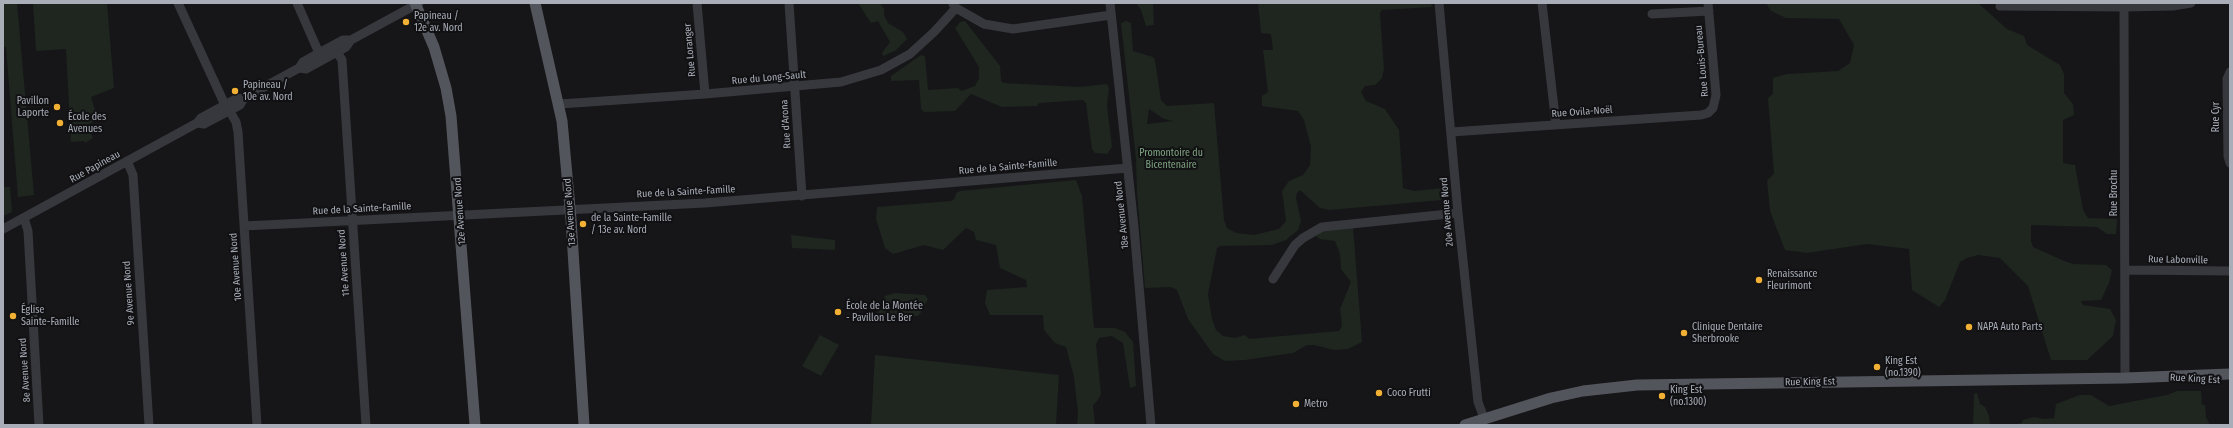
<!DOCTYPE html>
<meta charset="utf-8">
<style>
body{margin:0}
#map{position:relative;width:2233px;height:428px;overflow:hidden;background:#161618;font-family:"Fira Sans Condensed",sans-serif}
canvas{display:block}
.frame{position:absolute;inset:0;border:4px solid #a8adb8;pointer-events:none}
</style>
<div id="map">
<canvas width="2233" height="428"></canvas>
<div class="frame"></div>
</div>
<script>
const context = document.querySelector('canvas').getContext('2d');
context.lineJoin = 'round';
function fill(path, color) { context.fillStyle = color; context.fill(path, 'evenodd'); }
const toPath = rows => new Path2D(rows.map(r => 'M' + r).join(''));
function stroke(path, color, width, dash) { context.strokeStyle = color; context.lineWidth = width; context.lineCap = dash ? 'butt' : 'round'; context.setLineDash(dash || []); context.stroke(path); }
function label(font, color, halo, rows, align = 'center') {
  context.font = font + ' "Fira Sans Condensed",sans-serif'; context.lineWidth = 4; context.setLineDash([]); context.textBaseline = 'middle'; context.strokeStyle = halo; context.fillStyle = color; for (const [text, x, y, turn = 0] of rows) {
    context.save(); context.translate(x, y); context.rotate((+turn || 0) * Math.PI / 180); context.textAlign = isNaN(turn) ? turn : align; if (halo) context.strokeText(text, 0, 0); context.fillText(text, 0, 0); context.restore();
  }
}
fill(toPath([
 [3,3,17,3,34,195,18,197,6,47,3,47],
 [33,3,107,3,114,88,91,97,98,120,87,125,93,138,85,143,84,141,71,142,66,49,36,51],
 [858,3,880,3,884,9,884,15,888,23,903,32,907,39,895,51,883,56,882,53,890,42,878,21,871,23],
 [1136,3,1153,3,1154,25,1146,26,1141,10],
 [1258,3,1431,3,1432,7,1382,10,1380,13,1384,69,1382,78,1375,85,1365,86,1361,92,1366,101,1385,109,1399,130,1403,188,1414,191,1443,188,1444,194,1441,200,1330,210,1320,208,1300,190,1297,193,1296,198,1301,221,1298,230,1286,240,1272,245,1220,246,1217,248,1208,294,1212,319,1216,330,1223,336,1235,338,1245,335,1249,339,1339,331,1342,326,1340,309,1351,282,1341,269,1340,254,1335,241,1320,239,1316,236,1317,233,1324,230,1353,227,1362,342,1348,349,1334,350,1314,345,1307,345,1293,353,1245,360,1225,361,1213,354,1188,319,1177,290,1171,287,1145,288,1137,192,1136,159,1121,23,1126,21,1131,23,1133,51,1153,57,1155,60,1161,100,1167,106,1214,103,1224,220,1227,228,1236,233,1254,235,1279,229,1286,221,1282,191,1289,181,1303,175,1310,165,1311,147,1304,120,1298,111,1262,106,1262,96,1268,92,1263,50,1273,50,1271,34,1261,33],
 [1149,109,1164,119,1173,121,1147,124],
 [1766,3,1978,3,2007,29,2024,36,2027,45,2060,65,2064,74,2064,93,2073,104,2074,115,2063,120,2063,163,2075,165,2083,210,2088,218,2117,219,2116,234,2107,234,2097,227,2031,225,2031,241,2033,247,2064,261,2073,264,2106,265,2112,270,2109,283,2101,300,2081,301,2083,305,2110,309,2116,320,2113,336,2087,360,2051,360,2028,286,2000,258,1978,255,1967,258,1960,262,1945,300,1939,307,1912,290,1909,249,1867,244,1807,253,1785,250,1770,211,1767,180,1774,174,1768,98,1773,94,1773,78,1787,74,1838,71,1850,63,1854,45,1839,19,1786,18,1771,11],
 [965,21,1000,66,1001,81,1004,83,1079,87,1107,84,1109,88,1107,105,1112,147,1107,154,1095,153,1092,149,1086,103,1083,100,1039,103,1037,106,1002,107,971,94,955,111,924,112,921,109,919,80,891,81,891,76,921,55,925,56,928,90,958,88,961,91,975,86,979,78,979,67,955,28,960,22],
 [1076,180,1082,196,1094,328,1115,328,1125,332,1133,342,1136,386,1130,388,1123,343,1112,336,1099,338,1096,344,1101,394,1098,400,1093,405,1095,425,1077,425,1078,413,1074,377,1066,347,1055,343,1044,330,1043,315,990,315,985,303,987,290,1027,287,1026,280,1000,268,996,245,976,240,974,232,966,228,943,250,924,245,893,254,885,248,876,219,877,207,951,201,955,198,956,193,960,191],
 [3,187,10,187,12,212,3,216],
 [791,235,835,240,835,250,792,248],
 [895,293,925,295,928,299,920,314,917,316,876,316,885,296],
 [820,335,839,345,821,376,802,366],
 [875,355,1059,375,1056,425,871,425],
 [2177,391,2201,391,2202,405,2205,405,2206,417,2210,425,2013,425,2022,423,2023,420,2034,417,2044,419,2054,418,2056,404,2080,395,2091,395,2109,406,2167,395],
 [1977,393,1980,404,1985,407,1989,416,1990,425,1973,425,1974,394]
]), '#1e261f');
stroke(toPath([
 [178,3,225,105],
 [297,3,319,53],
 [697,3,705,94],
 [789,3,802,196],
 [1110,3,1134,227,1151,425],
 [1439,3,1458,213,1478,402,1484,418],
 [1542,3,1556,125],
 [953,4,956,8,984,24,1013,29,1111,15],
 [2000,6,2124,7,2173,6,2191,3],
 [2124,7,2125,378],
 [1652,14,1709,11],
 [337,52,342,60,366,425],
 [299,68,306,69,346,47,351,40],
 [2230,72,2227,79,2228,156,2230,163],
 [560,104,705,94,841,82,881,70,910,54,934,32,956,8],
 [229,110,236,122,238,132,257,425],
 [197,123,204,124,240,105,244,98],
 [1451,132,1701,115,1708,113,1713,108,1716,95,1708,3],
 [127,161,133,175,149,425],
 [24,218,28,231,39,425],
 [244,226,705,203,1128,168],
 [3,229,197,123,201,118,236,99,244,98,299,68,303,62,319,53,343,40,351,40,419,3],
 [2125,270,2230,271],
 [1273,279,1295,245,1303,238,1322,227,1458,213]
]), '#37383d', 9);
stroke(toPath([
 [415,3,434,47,446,88,451,116,475,425],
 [535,3,562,121,571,219,584,425],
 [1465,425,1551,398,1583,391,1637,385,2125,378,2230,374]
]), '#53555c', 11);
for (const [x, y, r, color] of [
 [406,22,4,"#f2b134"],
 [235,91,4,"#f2b134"],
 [57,107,4,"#f2b134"],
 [60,123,4,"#f2b134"],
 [583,224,4,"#f2b134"],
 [1759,280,4,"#f2b134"],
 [838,312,4,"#f2b134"],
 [13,316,4,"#f2b134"],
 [1969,327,4,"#f2b134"],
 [1684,333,4,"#f2b134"],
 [1877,367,4,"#f2b134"],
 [1379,393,4,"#f2b134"],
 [1662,396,4,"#f2b134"],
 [1296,404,4,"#f2b134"]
]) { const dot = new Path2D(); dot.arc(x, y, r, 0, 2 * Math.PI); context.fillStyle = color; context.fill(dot); stroke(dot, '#111113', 1.5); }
label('10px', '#a8adb8', '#111113', [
 ["Papineau /",414,16],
 ["12e av. Nord",414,28],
 ["Papineau /",243,85],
 ["10e av. Nord",243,97],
 ["Pavillon",49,101,"right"],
 ["Laporte",49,113,"right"],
 ["École des",68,117],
 ["Avenues",68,129],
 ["de la Sainte-Famille",591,218],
 ["/ 13e av. Nord",591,230],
 ["Renaissance",1767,274],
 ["Fleurimont",1767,286],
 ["École de la Montée",846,306],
 ["- Pavillon Le Ber",846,318],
 ["Église",21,310],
 ["Sainte-Famille",21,322],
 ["Clinique Dentaire",1692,327],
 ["Sherbrooke",1692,339],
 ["NAPA Auto Parts",1977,327],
 ["King Est",1885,361],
 ["(no.1390)",1885,373],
 ["King Est",1670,390],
 ["(no.1300)",1670,402],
 ["Coco Frutti",1387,393],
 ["Metro",1304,404]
], 'left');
label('10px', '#a8adb8', '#111113', [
 ["Rue Loranger",690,50,-95],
 ["Rue Louis-Bureau",1702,61,-95],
 ["Rue du Long-Sault",769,78,-5],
 ["Rue Ovila-Noël",1582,112,-4],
 ["Rue Cyr",2216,117,-90],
 ["Rue d'Arona",786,124,-94],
 ["Rue Papineau",95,167,-29],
 ["Rue de la Sainte-Famille",1008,167,-5],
 ["Rue de la Sainte-Famille",686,192,-3],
 ["Rue Brochu",2114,193,-90],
 ["Rue de la Sainte-Famille",362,209,-3],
 ["12e Avenue Nord",460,211,-94],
 ["13e Avenue Nord",570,212,-94],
 ["20e Avenue Nord",1447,212,-95],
 ["18e Avenue Nord",1122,215,-96],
 ["Rue Labonville",2178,260,1],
 ["11e Avenue Nord",344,263,-94],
 ["10e Avenue Nord",236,267,-94],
 ["9e Avenue Nord",129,293,-94],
 ["8e Avenue Nord",25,370,-94],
 ["Rue King Est",2195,379,3],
 ["Rue King Est",1810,382,-1]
]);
label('10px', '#7fa381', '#111113', [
 ["Promontoire du",1171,153],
 ["Bicentenaire",1171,165]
]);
</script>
